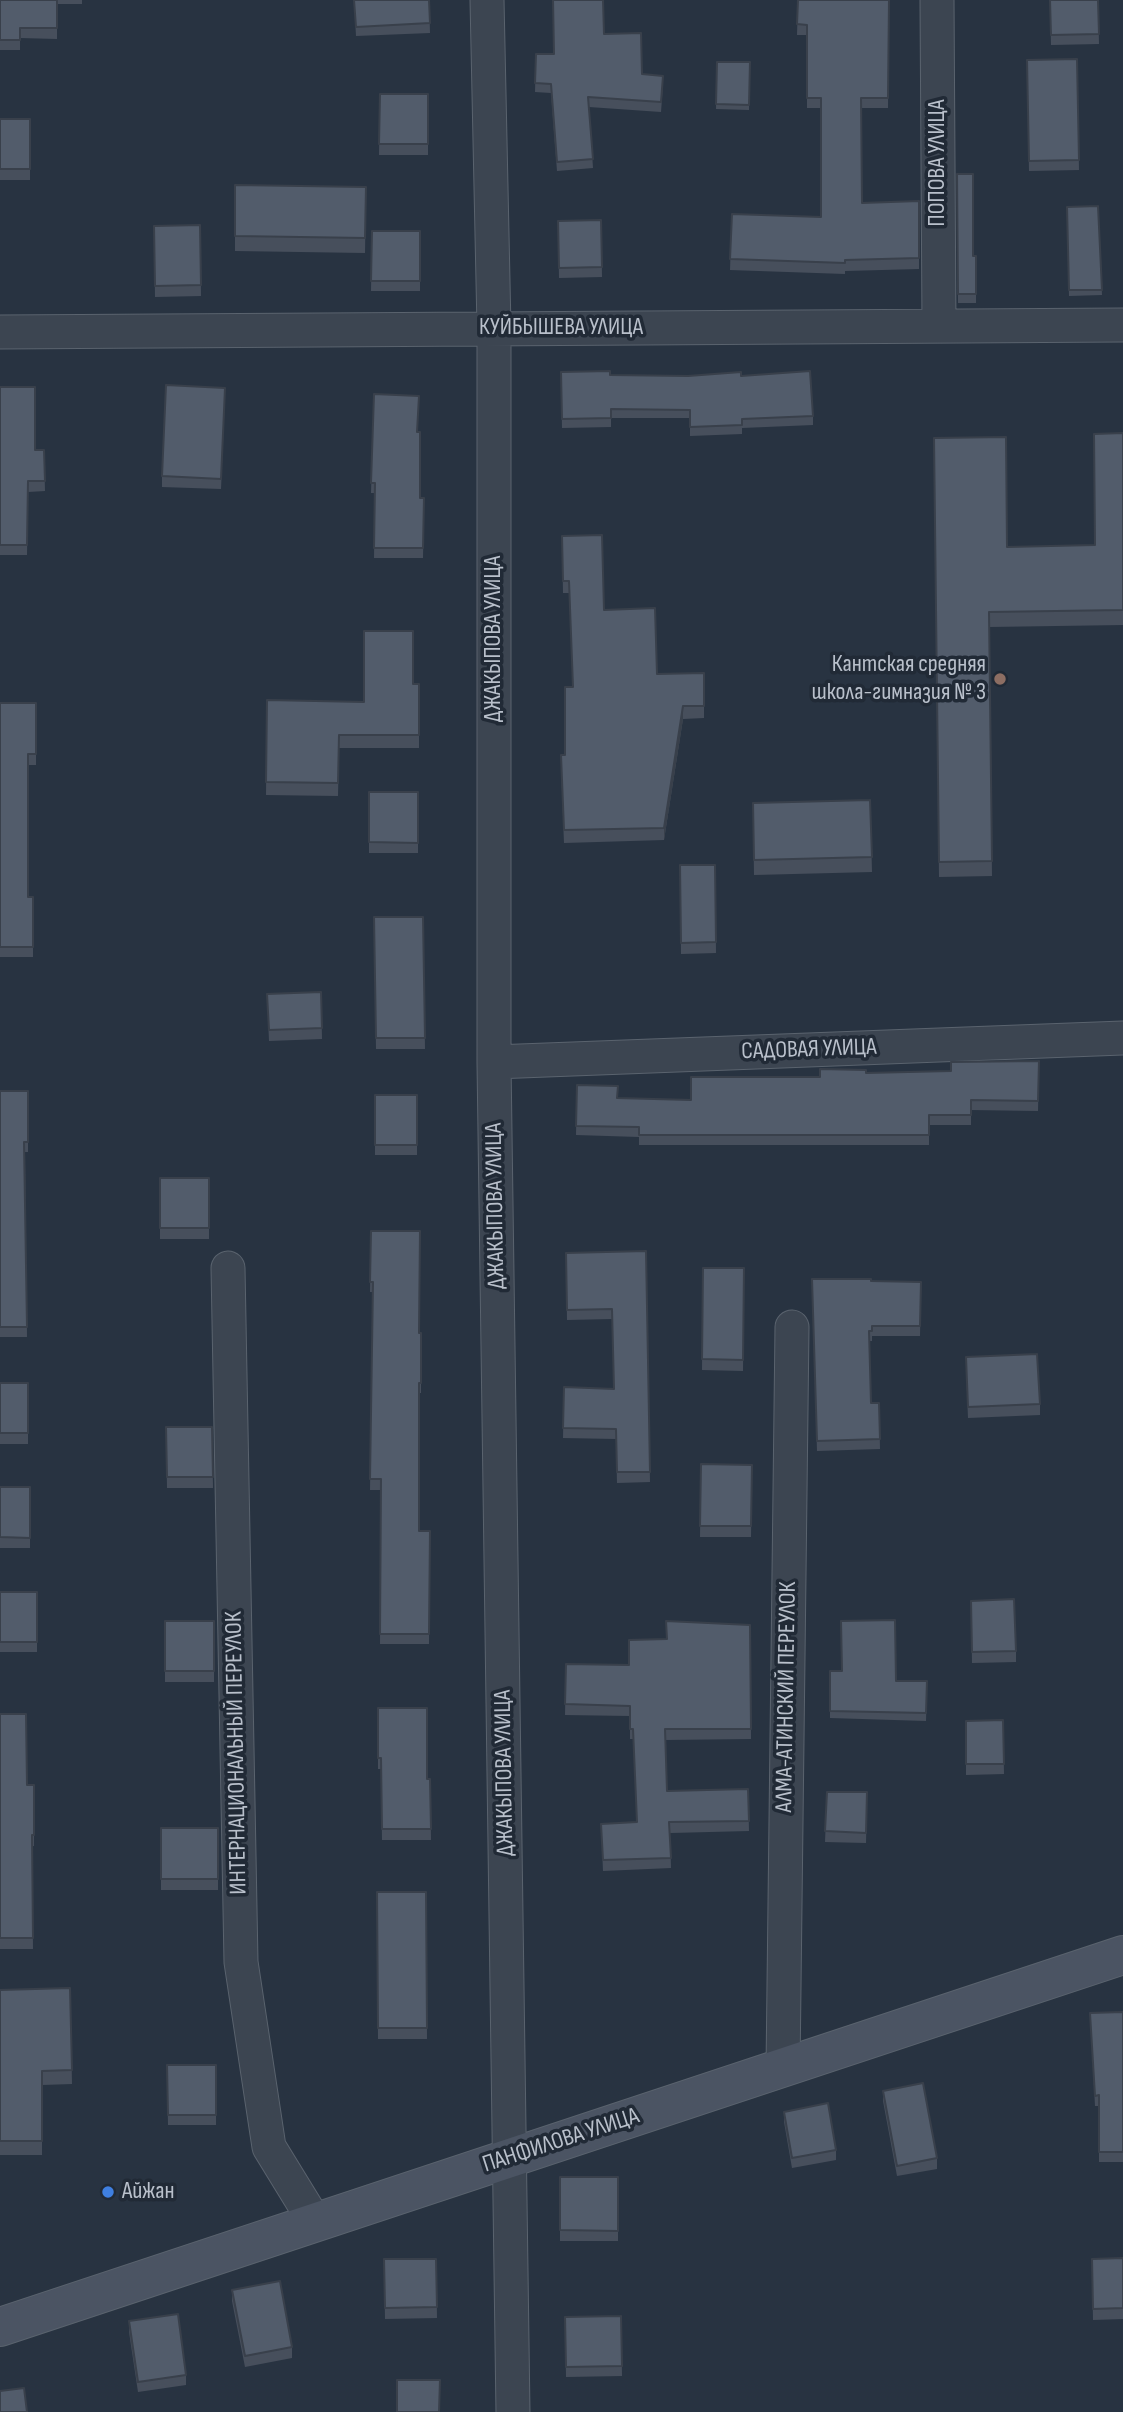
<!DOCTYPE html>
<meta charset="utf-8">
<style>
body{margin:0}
canvas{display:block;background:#283341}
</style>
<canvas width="1123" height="2412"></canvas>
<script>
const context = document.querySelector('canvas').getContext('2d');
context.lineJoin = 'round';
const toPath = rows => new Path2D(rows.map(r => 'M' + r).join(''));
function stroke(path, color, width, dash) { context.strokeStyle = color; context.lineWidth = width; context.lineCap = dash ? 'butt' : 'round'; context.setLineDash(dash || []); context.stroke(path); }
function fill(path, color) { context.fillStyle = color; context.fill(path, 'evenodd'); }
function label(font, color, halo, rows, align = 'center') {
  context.font = font + ' "Sofia Sans Condensed",sans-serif'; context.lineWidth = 7; context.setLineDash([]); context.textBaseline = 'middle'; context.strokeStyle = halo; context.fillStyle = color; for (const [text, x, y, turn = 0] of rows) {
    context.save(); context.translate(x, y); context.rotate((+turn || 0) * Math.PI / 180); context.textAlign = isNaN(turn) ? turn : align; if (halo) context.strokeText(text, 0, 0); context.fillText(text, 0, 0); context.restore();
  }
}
const street = toPath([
 [487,0,494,328,494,1062,513,2412],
 [937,0,939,326],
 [0,332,1123,325],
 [494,1062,1123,1038],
 [228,1268,241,1962,269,2147,315,2222],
 [783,2068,792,1327]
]);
const secondary = toPath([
 [0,2327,1123,1955]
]);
stroke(street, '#5a636e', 35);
stroke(secondary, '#5a636e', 40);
stroke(street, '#3c4551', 33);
stroke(secondary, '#4b5463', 38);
fill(toPath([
 [0,0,82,0,82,4,57,4,57,39,20,38,20,50,0,50],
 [354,0,429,0,430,33,356,36],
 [798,0,889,0,888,108,861,108,862,203,919,201,919,269,845,271,845,274,730,270,732,214,821,217,821,108,807,108,807,35,797,35],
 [1050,0,1098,0,1099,44,1051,45],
 [604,34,642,74,663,85,661,112,589,107,593,168,557,171,551,93,535,92,536,54,554,54],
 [1077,59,1079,170,1029,171,1027,60],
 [717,62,750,62,749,110,716,109],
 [380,94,428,94,428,155,379,155],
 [0,119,30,119,30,180,0,180],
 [957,174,973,256,976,256,976,303,958,303],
 [235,185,366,187,365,253,235,251],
 [1098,206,1102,295,1069,296,1067,207],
 [601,220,602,277,559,278,558,221],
 [200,225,201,296,155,297,154,226],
 [372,231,420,231,420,291,371,291],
 [561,372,610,375,741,376,813,416,813,425,742,428,742,434,690,436,690,418,611,418,611,427,562,428],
 [0,387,35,450,44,450,45,491,28,492,27,555,0,555],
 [374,394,418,432,420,498,424,498,423,558,374,558,375,493,371,493],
 [225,398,221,489,162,487,162,476],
 [1123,433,1123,625,989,627,992,876,939,877,934,438,1007,547,1095,545],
 [562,536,604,610,657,674,704,673,704,718,683,719,664,840,564,843,561,768,565,755,573,687,569,593,563,593],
 [413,684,419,684,419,748,339,748,338,796,266,795,267,700,364,702],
 [0,703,36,703,36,765,28,765,28,897,33,897,33,957,0,957],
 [369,792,418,792,418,853,369,853],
 [870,800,872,872,754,875,753,803],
 [680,865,715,865,716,953,681,954],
 [374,917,423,917,425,1049,376,1049],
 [321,992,322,1039,269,1041,267,994],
 [1039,1061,1038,1111,971,1110,971,1125,929,1125,929,1145,639,1145,639,1137,576,1135,577,1085,618,1098,691,1100,820,1077,866,1073,951,1071],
 [0,1091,28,1091,28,1152,25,1152,27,1337,0,1337],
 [375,1095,417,1095,417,1155,375,1155],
 [160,1178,209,1178,209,1239,160,1239],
 [371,1231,419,1333,421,1333,421,1393,419,1393,419,1531,430,1531,429,1644,380,1644,381,1490,370,1490,373,1292,370,1292],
 [646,1251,650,1482,617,1483,616,1439,563,1438,564,1387,614,1389,612,1319,567,1320,566,1253],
 [703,1268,744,1268,743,1371,702,1370],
 [812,1279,921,1282,920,1336,872,1336,872,1341,869,1341,871,1403,879,1403,880,1449,817,1451],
 [966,1368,1040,1404,1040,1415,968,1418],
 [0,1383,28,1383,28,1444,0,1444],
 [166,1427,212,1427,213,1488,167,1488],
 [701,1464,752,1465,751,1537,700,1537],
 [0,1487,30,1487,30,1548,0,1548],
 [0,1592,37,1592,37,1652,0,1652],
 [971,1601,1016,1651,1016,1662,972,1663],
 [165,1621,214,1621,214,1682,165,1682],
 [750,1625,751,1739,665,1740,667,1791,748,1789,749,1831,670,1833,671,1868,603,1871,601,1824,637,1822,633,1739,630,1739,630,1716,565,1715,566,1664,629,1665,666,1639],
 [896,1681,927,1681,926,1721,830,1718,830,1711],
 [378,1708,427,1779,430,1779,431,1840,382,1840,381,1769,378,1769],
 [0,1714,27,1785,34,1785,34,1846,32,1846,33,1949,0,1949],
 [1003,1720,1004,1774,966,1775,966,1721],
 [827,1792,867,1792,866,1843,825,1842],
 [161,1828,218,1828,218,1890,161,1890],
 [377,1892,426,1892,427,2039,378,2039],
 [70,1988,72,2084,42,2085,42,2155,0,2155,0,1990],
 [1123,2012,1123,2162,1099,2162,1099,2106,1095,2106,1090,2013],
 [167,2065,216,2065,216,2125,168,2125],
 [883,2091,937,2158,937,2169,897,2176,883,2101],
 [784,2112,836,2150,836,2160,792,2168,784,2122],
 [560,2177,618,2177,618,2241,560,2241],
 [1123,2258,1123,2319,1093,2320,1092,2259],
 [384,2259,436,2259,437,2318,385,2319],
 [232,2290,292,2347,292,2358,245,2367,232,2301],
 [621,2316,622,2376,566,2377,565,2317],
 [129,2321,186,2375,186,2385,138,2392,129,2332]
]), '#474f5c');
fill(toPath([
 [683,706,683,719,664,840,664,828]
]), '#39404b');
const building = toPath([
 [0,0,57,0,57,28,20,28,20,40,0,40,0,0],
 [354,0,429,0,430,23,356,27,354,0],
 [553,0,603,0,604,34,641,33,642,74,663,76,661,102,588,97,593,159,557,162,551,84,535,83,536,54,554,54,553,0],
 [798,0,889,0,888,98,861,98,862,203,919,201,919,258,845,260,845,263,730,259,732,214,821,217,821,98,807,98,807,25,797,24,798,0],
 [1050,0,1098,0,1099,34,1051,35,1050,0],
 [1077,59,1079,160,1029,161,1027,60,1077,59],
 [717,62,750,62,749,105,716,104,717,62],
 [380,94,428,94,428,144,379,144,380,94],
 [0,119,30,119,30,169,0,169,0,119],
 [957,174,973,174,973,256,976,256,976,294,958,294,957,174],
 [235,185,366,187,365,238,235,236,235,185],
 [1098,206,1102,290,1069,290,1067,207,1098,206],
 [601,220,602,267,559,268,558,221,601,220],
 [200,225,201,285,155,286,154,226,200,225],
 [372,231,420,231,420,281,371,281,372,231],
 [610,371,610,375,688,376,741,372,741,376,810,371,813,416,742,419,742,425,690,427,690,410,611,409,611,418,562,419,561,372,610,371],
 [166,385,225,388,221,479,162,476,166,385],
 [0,387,35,387,35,450,44,450,45,481,28,481,27,545,0,545,0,387],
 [374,394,419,396,417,432,420,432,420,498,424,498,423,548,374,548,375,483,371,483,374,394],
 [1123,433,1123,610,989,612,992,861,939,862,934,438,1006,437,1007,547,1095,545,1094,434,1123,433],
 [602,535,604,610,655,608,657,674,704,673,704,706,683,706,664,828,564,830,561,755,565,755,565,687,573,687,569,581,563,581,562,536,602,535],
 [364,631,413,631,413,684,419,684,419,735,339,735,338,783,266,782,267,700,364,702,364,631],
 [0,703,36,703,36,754,28,754,28,897,33,897,33,947,0,947,0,703],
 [369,792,418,792,418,843,369,842,369,792],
 [870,800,872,857,754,860,753,803,870,800],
 [680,865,715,865,716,942,681,943,680,865],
 [374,917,423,917,425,1038,376,1038,374,917],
 [321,992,322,1028,269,1030,267,994,321,992],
 [1039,1061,1038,1101,971,1100,971,1115,929,1115,929,1135,639,1135,639,1127,576,1126,577,1085,618,1086,617,1098,691,1100,691,1077,820,1077,820,1069,866,1070,866,1073,951,1071,951,1062,1039,1061],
 [0,1091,28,1091,28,1142,24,1142,27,1327,0,1327,0,1091],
 [375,1095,417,1095,417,1145,375,1145,375,1095],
 [160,1178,209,1178,209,1228,160,1228,160,1178],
 [371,1231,420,1231,419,1333,421,1333,421,1383,419,1383,419,1531,430,1531,429,1634,380,1634,381,1479,370,1479,373,1282,370,1282,371,1231],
 [646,1251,650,1472,617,1472,616,1429,563,1428,564,1387,614,1389,612,1309,567,1310,566,1253,646,1251],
 [703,1268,744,1268,743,1360,702,1359,703,1268],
 [812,1279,871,1279,871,1281,921,1282,920,1326,872,1326,872,1331,869,1331,871,1403,879,1403,880,1439,817,1441,812,1279],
 [1037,1354,1040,1404,968,1407,966,1357,1037,1354],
 [0,1383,28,1383,28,1433,0,1433,0,1383],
 [166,1427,212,1427,213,1477,167,1477,166,1427],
 [701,1464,752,1465,751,1526,700,1526,701,1464],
 [0,1487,30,1487,30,1538,0,1537,0,1487],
 [0,1592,37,1592,37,1642,0,1642,0,1592],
 [1014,1599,1016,1651,972,1652,971,1601,1014,1599],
 [895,1620,896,1681,927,1681,926,1713,830,1711,830,1671,842,1671,841,1621,895,1620],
 [165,1621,214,1621,214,1671,165,1671,165,1621],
 [666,1621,750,1625,751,1729,665,1729,667,1791,748,1789,749,1821,669,1822,671,1858,603,1860,601,1824,637,1822,633,1729,630,1729,630,1706,565,1704,566,1664,629,1665,629,1640,667,1639,666,1621],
 [378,1708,427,1708,427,1779,430,1779,431,1829,382,1829,381,1758,378,1758,378,1708],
 [0,1714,26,1714,27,1785,34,1785,34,1835,32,1835,33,1938,0,1938,0,1714],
 [1003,1720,1004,1764,966,1764,966,1721,1003,1720],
 [827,1792,867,1792,866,1833,825,1831,827,1792],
 [161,1828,218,1828,218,1879,161,1879,161,1828],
 [377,1892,426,1892,427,2028,378,2028,377,1892],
 [70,1988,72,2070,42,2071,42,2141,0,2141,0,1990,70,1988],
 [1123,2012,1123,2152,1099,2152,1099,2095,1095,2096,1090,2013,1123,2012],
 [167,2065,216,2065,216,2115,168,2115,167,2065],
 [923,2083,937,2158,897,2166,883,2091,923,2083],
 [828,2103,836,2150,792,2158,784,2112,828,2103],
 [560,2177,618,2177,618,2231,560,2230,560,2177],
 [1123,2258,1123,2308,1093,2309,1092,2259,1123,2258],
 [384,2259,436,2259,437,2307,385,2308,384,2259],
 [280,2281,292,2347,245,2356,232,2290,280,2281],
 [178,2314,186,2375,138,2382,129,2321,178,2314],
 [621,2316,622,2366,566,2367,565,2317,621,2316],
 [397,2380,440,2380,439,2412,397,2412,397,2380],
 [24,2388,27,2412,0,2412,0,2391,24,2388]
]);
fill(building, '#525c6b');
stroke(building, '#39404b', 2);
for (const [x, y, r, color] of [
 [1000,679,7,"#8d6e63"],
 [108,2192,7,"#3f7fe0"]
]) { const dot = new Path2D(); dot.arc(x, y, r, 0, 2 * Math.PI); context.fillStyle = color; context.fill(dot); stroke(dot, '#212a36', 2.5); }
label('24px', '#b9c0cb', '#212a36', [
 ["ПОПОВА УЛИЦА",938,163,-90],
 ["КУЙБЫШЕВА УЛИЦА",561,328],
 ["ДЖАКЫПОВА УЛИЦА",494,639,-90],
 ["САДОВАЯ УЛИЦА",809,1050,-2],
 ["ДЖАКЫПОВА УЛИЦА",496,1206,-91],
 ["АЛМА-АТИНСКИЙ ПЕРЕУЛОК",787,1697,-89],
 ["ИНТЕРНАЦИОНАЛЬНЫЙ ПЕРЕУЛОК",237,1753,-91],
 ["ДЖАКЫПОВА УЛИЦА",505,1773,-91],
 ["ПАНФИЛОВА УЛИЦА",561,2141,-18]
]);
label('24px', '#b9c0cb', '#212a36', [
 ["Кантская средняя",986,665],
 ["школа-гимназия № 3",986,693],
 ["Айжан",122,2192,"left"]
], 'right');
</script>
